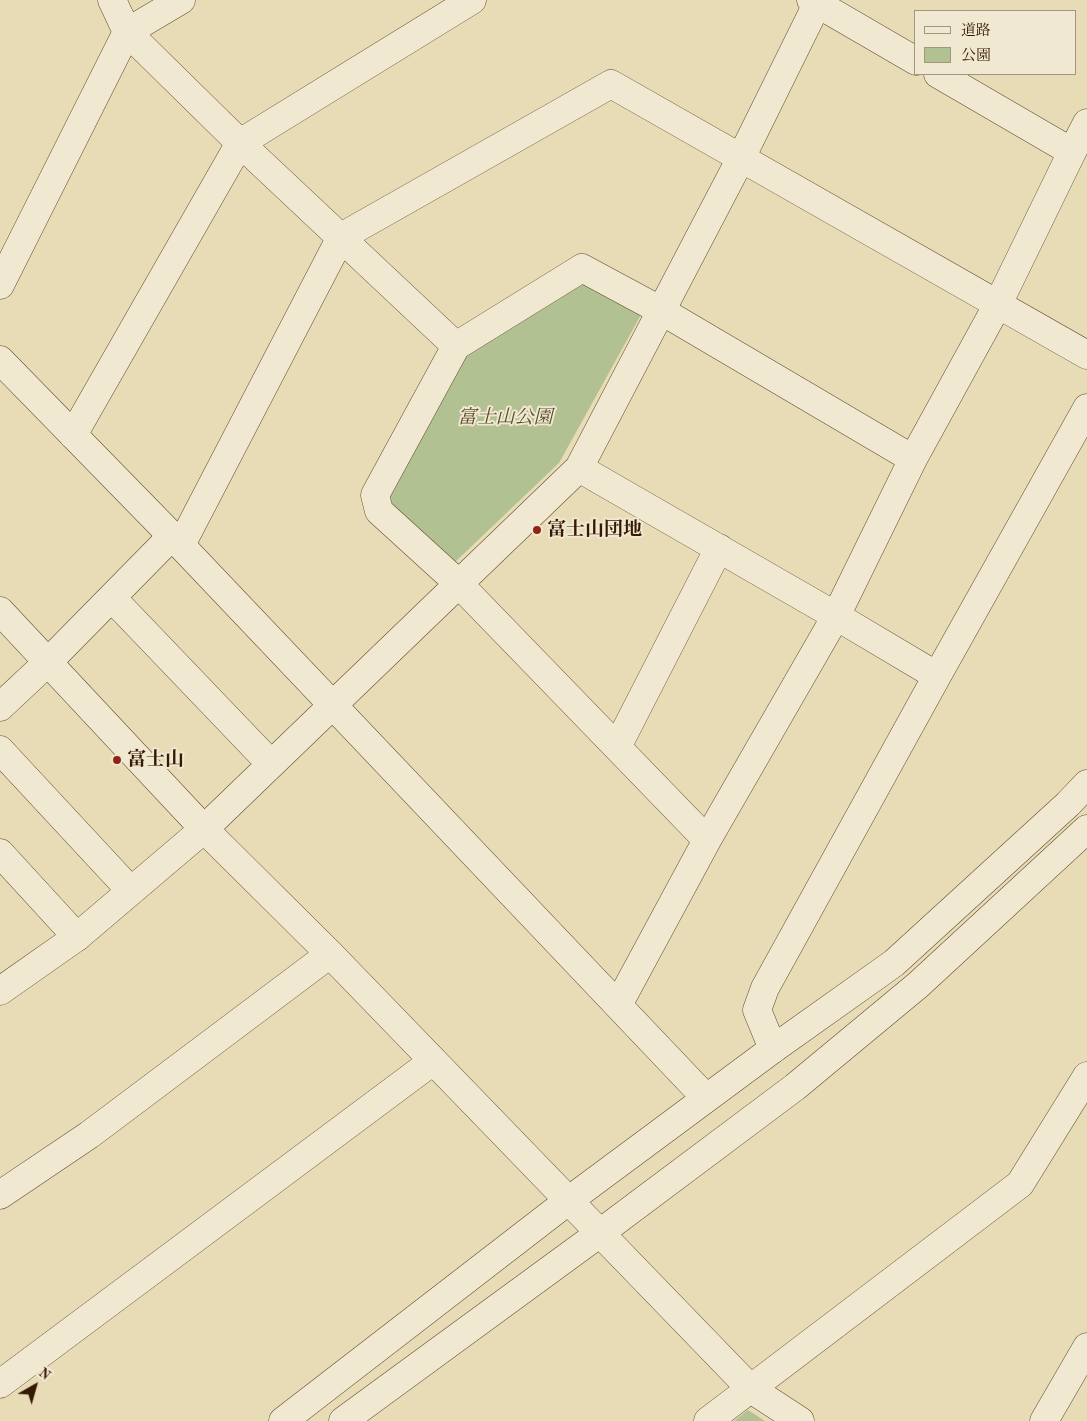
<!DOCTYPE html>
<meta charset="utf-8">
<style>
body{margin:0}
#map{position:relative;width:1087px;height:1421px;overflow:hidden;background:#e8dcb6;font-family:"Old Standard TT","Noto Serif JP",serif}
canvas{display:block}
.legend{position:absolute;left:914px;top:10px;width:162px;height:65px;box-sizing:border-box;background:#f0e8d0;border:1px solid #a6957e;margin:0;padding:6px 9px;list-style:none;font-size:15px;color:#361904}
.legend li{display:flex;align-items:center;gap:10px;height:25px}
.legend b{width:25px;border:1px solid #a6957e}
.north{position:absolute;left:10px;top:1361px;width:50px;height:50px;-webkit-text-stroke:4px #f0e8d0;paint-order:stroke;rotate:38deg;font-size:14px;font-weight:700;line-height:20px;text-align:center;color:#361904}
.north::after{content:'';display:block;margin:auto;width:18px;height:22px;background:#361904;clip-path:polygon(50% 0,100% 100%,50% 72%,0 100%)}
</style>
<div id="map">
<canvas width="1087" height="1421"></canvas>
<ul class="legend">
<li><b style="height:6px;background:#f0e8d0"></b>道路</li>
<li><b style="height:14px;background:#b2c191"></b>公園</li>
</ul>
<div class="north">N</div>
</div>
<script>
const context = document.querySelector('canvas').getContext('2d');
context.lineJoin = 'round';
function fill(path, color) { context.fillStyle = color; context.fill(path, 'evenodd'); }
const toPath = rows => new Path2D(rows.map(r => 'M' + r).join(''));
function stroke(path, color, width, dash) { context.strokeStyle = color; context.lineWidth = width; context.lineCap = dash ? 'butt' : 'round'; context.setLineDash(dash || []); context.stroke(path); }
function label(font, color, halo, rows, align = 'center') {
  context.font = font + ' "Old Standard TT","Noto Serif JP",serif'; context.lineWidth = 4; context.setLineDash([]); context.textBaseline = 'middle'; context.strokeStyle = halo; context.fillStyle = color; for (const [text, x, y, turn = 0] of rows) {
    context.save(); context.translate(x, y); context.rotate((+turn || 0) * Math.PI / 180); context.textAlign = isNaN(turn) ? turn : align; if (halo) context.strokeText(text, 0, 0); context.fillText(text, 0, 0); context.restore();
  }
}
fill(toPath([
 [581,277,642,313,559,463,452,565,382,501,463,351],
 [748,1410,765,1421,734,1421]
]), '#b2c191');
const minor = toPath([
 [112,0,127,32,240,143,456,346],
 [811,0,916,61],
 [938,74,1072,152],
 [0,285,127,32,181,0],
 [0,360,172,536,706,1098],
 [73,435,240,143,472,0],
 [579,468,836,616,937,676],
 [181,545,341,237,611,84,1087,355],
 [112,598,271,764],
 [0,707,48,662,172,536],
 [617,747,719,548],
 [0,750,131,891],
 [204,829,579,468,741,158,819,0],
 [707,840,458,583,379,511,375,495,456,346,582,268,660,310,913,459],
 [0,853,77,937],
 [618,1005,707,840,836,616,913,459,998,304,1072,152,1087,123],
 [773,1049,757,1010,765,988,937,676,1087,408],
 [0,1195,89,1135,330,954],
 [0,1384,433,1061],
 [708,1421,1020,1184,1087,1076],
 [1044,1421,1087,1347]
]);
const tertiary = toPath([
 [0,611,204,829,330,954,751,1389,800,1421],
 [0,991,77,937,204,829],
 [283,1421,568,1201,773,1049,894,963,1068,804,1087,784],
 [343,1421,600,1233,795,1087,918,985,1087,829]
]);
stroke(minor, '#624a30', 29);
stroke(tertiary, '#624a30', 29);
stroke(minor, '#f0e8d0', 28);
stroke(tertiary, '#f0e8d0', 28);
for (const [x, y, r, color] of [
 [537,530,5,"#8f2418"],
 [117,760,5,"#8f2418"]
]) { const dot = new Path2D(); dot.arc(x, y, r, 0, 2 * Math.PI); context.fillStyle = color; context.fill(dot); stroke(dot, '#f0e8d0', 2); }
label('italic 19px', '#5b4b2e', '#f0e8d0', [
 ["富士山公園",505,418]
]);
label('bold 19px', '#361904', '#f0e8d0', [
 ["富士山団地",547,530],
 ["富士山",127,760]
], 'left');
</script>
